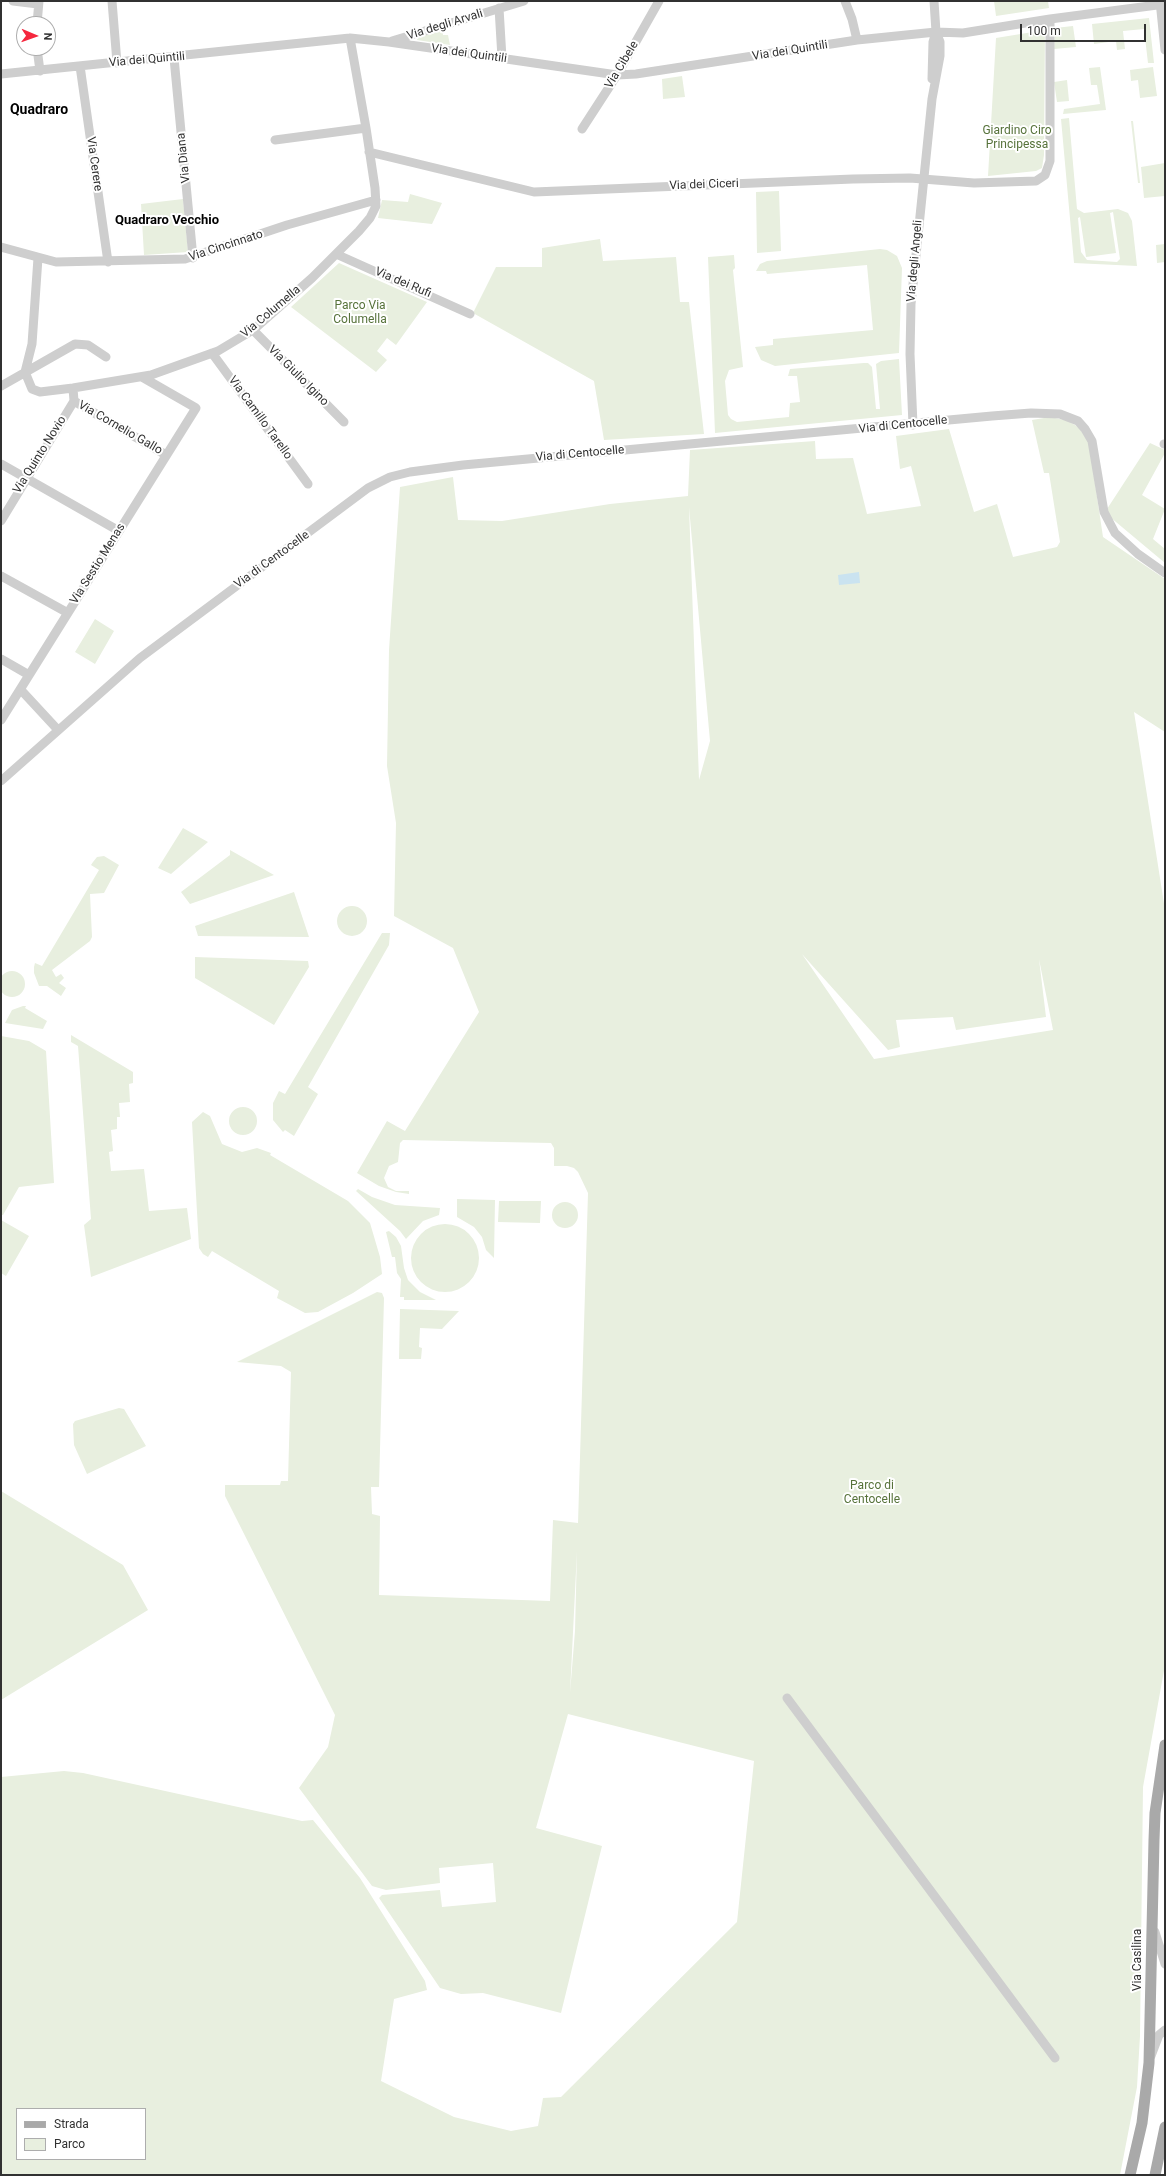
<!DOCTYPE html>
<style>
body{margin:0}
#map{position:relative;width:1166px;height:2176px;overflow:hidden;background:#fff;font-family:Roboto,sans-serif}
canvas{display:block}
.frame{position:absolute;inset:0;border:2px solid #313131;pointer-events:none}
.legend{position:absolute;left:16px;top:2108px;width:130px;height:52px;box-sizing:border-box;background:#fff;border:1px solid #adadad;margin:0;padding:5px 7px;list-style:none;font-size:12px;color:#313131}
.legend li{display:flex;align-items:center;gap:8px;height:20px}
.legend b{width:20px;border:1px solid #adadad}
.north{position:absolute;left:16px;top:16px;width:40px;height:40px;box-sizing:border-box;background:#fff;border:1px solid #adadad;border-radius:50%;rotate:92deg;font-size:11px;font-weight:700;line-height:16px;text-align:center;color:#313131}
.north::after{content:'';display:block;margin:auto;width:14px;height:18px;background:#f5273e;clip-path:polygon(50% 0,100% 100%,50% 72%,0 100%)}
.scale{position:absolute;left:1020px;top:24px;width:126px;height:18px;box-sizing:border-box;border:2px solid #313131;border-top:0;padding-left:5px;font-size:12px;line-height:14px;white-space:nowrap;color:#313131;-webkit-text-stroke:3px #fff;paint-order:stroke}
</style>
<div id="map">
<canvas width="1166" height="2176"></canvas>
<div class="frame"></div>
<ul class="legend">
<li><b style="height:5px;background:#a9a9a9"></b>Strada</li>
<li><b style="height:11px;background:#e8efdf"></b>Parco</li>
</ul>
<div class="north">N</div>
<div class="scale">100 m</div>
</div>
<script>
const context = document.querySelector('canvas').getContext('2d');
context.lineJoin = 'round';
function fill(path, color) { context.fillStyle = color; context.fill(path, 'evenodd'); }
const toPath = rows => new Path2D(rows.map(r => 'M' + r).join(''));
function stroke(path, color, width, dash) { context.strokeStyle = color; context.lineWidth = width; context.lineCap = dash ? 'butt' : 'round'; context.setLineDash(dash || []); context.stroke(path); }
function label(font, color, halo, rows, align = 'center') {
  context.font = font + ' Roboto,sans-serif'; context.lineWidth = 4; context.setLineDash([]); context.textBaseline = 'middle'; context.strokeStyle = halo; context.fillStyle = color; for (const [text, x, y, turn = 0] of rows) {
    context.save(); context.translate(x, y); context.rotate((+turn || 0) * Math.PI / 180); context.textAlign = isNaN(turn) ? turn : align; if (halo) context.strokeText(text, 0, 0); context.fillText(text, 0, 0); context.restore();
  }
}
fill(toPath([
 [994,1,1048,1,1049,8,996,16],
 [1149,18,1154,63,1148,63,1144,29,1123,31,1125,49,1117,50,1116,41,1094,44,1092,24],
 [1073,26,1076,47,1054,49,1055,28],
 [442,29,443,35,448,35,450,45,417,40,418,36],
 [1045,30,1044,155,1042,168,1036,171,988,176,996,38],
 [1100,67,1106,110,1063,114,1064,109,1100,104,1097,85,1091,85,1089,68],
 [1153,67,1157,96,1140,98,1138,80,1131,81,1130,70],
 [682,76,685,97,663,99,662,79],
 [1067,80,1069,101,1057,102,1054,82],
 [1069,118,1077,209,1084,213,1118,209,1128,213,1132,221,1137,266,1074,263,1061,119],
 [1113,212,1120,259,1117,262,1087,260,1081,252,1078,218,1080,217,1086,257,1116,253,1110,213],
 [1131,121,1133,121,1140,183,1138,183],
 [1165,163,1165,196,1144,198,1141,167],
 [779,191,781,251,757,253,756,192],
 [410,194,442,203,432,224,378,218,382,200,408,202],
 [183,199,188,252,144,255,141,204],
 [600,239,603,261,676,257,680,302,689,302,704,434,604,440,594,381,473,313,496,267,542,267,542,248],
 [1165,244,1165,262,1157,263,1156,245],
 [880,249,887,250,897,256,902,268,899,353,775,366,761,360,755,347,773,345,773,339,873,330,867,265,767,274,766,271,756,271,760,264,767,261],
 [734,255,735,268,733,270,743,367,729,370,725,381,728,415,731,419,737,422,789,417,790,403,800,402,797,376,788,376,790,369,864,363,868,363,872,367,876,409,880,409,876,364,881,361,899,359,902,415,715,433,708,257],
 [339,263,427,302,396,345,387,338,377,351,387,360,376,372,291,307],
 [1050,417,1065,420,1075,425,1080,429,1089,443,1103,537,1165,579,1165,732,1134,712,1165,910,1165,1665,1143,1787,1140,2036,1137,2087,1120,2175,1,2175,1,1777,64,1771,83,1773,302,1821,313,1820,360,1878,425,1981,427,1990,394,1999,381,2081,454,2117,511,2131,538,2126,543,2098,561,2097,737,1922,754,1761,568,1714,536,1828,602,1846,561,2013,483,1993,461,1994,440,1988,379,1898,382,1895,440,1890,442,1907,496,1902,493,1863,439,1868,440,1883,386,1890,372,1886,299,1788,328,1747,335,1715,225,1496,225,1485,280,1485,281,1481,288,1481,291,1372,281,1366,237,1362,377,1292,382,1293,384,1298,379,1487,371,1487,372,1514,380,1516,379,1595,550,1601,553,1520,578,1523,588,1193,578,1172,574,1168,567,1166,554,1166,554,1148,551,1143,403,1140,400,1143,398,1162,389,1166,384,1178,388,1187,396,1191,409,1191,409,1194,396,1192,379,1186,357,1173,387,1121,405,1131,479,1012,453,948,394,916,396,823,387,766,389,650,400,487,453,477,458,520,502,521,610,504,688,496,690,450,815,441,816,459,853,458,867,514,921,506,911,466,900,469,896,436,949,429,974,512,997,504,1013,557,1057,547,1060,542,1049,473,1044,473,1032,420],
 [689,507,710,741,699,780],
 [802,954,888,1050,900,1047,896,1020,953,1017,956,1030,1046,1017,1039,959,1053,1030,874,1059],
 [577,1551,575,1631,570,1693],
 [17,2109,145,2109,145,2159,17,2159],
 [1150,443,1165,450,1165,453,1142,495,1165,509,1153,539,1165,549,1165,563,1110,517,1107,509],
 [95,619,114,631,95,664,75,652],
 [183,828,208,842,171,874,158,868],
 [230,850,274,875,190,904,181,892,230,855],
 [104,856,119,865,104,893,90,894,92,937,90,941,52,970,56,977,61,974,64,978,59,983,66,988,61,996,47,986,39,986,34,973,34,967,35,963,42,966,99,870,91,865,93,862,97,857],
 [294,892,309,937,198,936,195,926],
 '337 921a15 15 0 1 1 30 0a15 15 0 1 1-30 0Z',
 [382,933,390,933,389,945,308,1087,318,1094,294,1136,285,1130,283,1132,273,1120,273,1103,279,1091,285,1094],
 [195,957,308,961,309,967,274,1025,195,978],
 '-1 984a13 13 0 1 1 26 0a13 13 0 1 1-26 0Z',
 [23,1006,26,1006,25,1008,47,1021,43,1029,5,1023,12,1010],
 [71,1035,133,1072,133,1083,129,1084,130,1102,119,1103,120,1117,117,1117,117,1129,111,1130,113,1151,109,1152,111,1171,144,1169,149,1211,187,1208,191,1239,91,1277,84,1225,91,1219,78,1046,71,1042],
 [1,1036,29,1041,46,1051,54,1183,19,1187,3,1215,1,1215],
 '229 1121a14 14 0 1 1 28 0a14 14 0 1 1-28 0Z',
 [203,1112,210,1116,222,1144,242,1152,257,1148,271,1153,270,1155,348,1201,370,1223,380,1257,382,1274,353,1293,318,1312,305,1313,277,1298,279,1291,212,1251,208,1257,203,1254,199,1248,192,1122],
 [358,1189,372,1197,395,1205,440,1208,439,1215,423,1221,406,1239,400,1231,356,1191],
 [457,1199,495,1200,494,1258,486,1250,482,1237,474,1227,457,1217],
 [499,1201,541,1201,540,1223,498,1222],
 '552 1215a13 13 0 1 1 26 0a13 13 0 1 1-26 0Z',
 [1,1220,29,1236,6,1276,1,1273],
 '411 1258a34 34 0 1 1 68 0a34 34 0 1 1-68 0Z',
 [389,1231,396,1237,401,1246,404,1268,408,1280,420,1292,436,1300,404,1300,404,1297,400,1297,401,1279,397,1273,395,1257,392,1257,386,1232],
 [400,1309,459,1311,442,1329,420,1328,419,1347,422,1348,421,1359,399,1359],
 [119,1408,124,1409,146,1446,87,1474,74,1445,73,1424,75,1421],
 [1,1491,123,1565,148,1610,1,1700]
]), '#e8efdf');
fill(toPath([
 [859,572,860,583,839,585,838,575]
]), '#cae3f0');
stroke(toPath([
 [13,1,38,4],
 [112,1,117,63],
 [845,1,852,19,857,40],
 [1160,1,1165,50],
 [499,8,502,58],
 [37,24,39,1],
 [392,41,524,1],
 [37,48,40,71],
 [174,58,193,258],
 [80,66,108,262],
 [1,74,350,38,389,42,617,75,636,74,857,40,936,32,963,33,1050,19,1165,4],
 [932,79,933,42,936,32,934,1],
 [582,129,617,75,659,1],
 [275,140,366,128],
 [369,152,534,192,853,179,910,178,974,183,1036,181,1045,175,1050,161,1050,19],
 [1,247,56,262,185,259,287,225,376,200],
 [336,254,470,314],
 [38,258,32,344,25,372,32,389,40,392,73,388,151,375,218,351,253,330,312,278,359,231,370,218,376,206,375,188,366,128,350,38],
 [253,330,344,422],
 [212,353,308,484],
 [1,386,75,344,88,345,106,357],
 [74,401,166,455],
 [913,425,910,354,911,304,932,99,940,56,940,42,936,32],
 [1164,444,1165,444],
 [1,464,119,531],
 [1,521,74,401,73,388],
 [1,576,68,613],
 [1,659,29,675],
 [21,690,58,730],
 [1,720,196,408,142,377],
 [1,781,140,658,368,488,390,477,410,472,463,465,992,416,1031,413,1060,414,1078,421,1085,429,1092,441,1104,512,1115,533,1138,554,1165,573],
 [787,1698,1055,2058],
 [1155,1932,1165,1964],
 [1151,2056,1159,2035,1165,2030]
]), '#cecece', 9);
stroke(toPath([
 [1130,2175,1142,2123,1149,2063,1154,1840,1155,1813,1165,1745],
 [1155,2175,1165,2127]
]), '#a9a9a9', 11);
label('12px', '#313131', '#fff', [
 ["Via degli Arvali",445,25,-17],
 ["Via dei Quintili",790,51,-9],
 ["Via dei Quintili",469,54,8],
 ["Via dei Quintili",147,60,-5],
 ["Via Cibele",622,65,-59],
 ["Via Diana",184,158,-96],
 ["Via Cerere",94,164,82],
 ["Via dei Ciceri",704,185,-2],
 ["Via Cincinnato",226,246,-18],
 ["Via degli Angeli",915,261,-85],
 ["Via dei Rufi",403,283,23],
 ["Via Columella",271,312,-40],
 ["Via Giulio Igino",298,376,45],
 ["Via Camillo Tarello",260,418,54],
 ["Via di Centocelle",903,425,-6],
 ["Via Cornelio Gallo",120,428,30],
 ["Via di Centocelle",580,454,-5],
 ["Via Quinto Novio",40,455,-58],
 ["Via di Centocelle",272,560,-36],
 ["Via Sestio Menas",98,564,-58],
 ["Via Casilina",1138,1960,-90]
]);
label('12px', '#56723a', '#fff', [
 ["Giardino Ciro",1017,131],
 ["Principessa",1017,145],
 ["Parco Via",360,306],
 ["Columella",360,320],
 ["Parco di",872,1486],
 ["Centocelle",872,1500]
]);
label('bold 13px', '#000', '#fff', [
 ["Quadraro Vecchio",167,221]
]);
label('bold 14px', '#000', '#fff', [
 ["Quadraro",39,110]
]);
</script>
